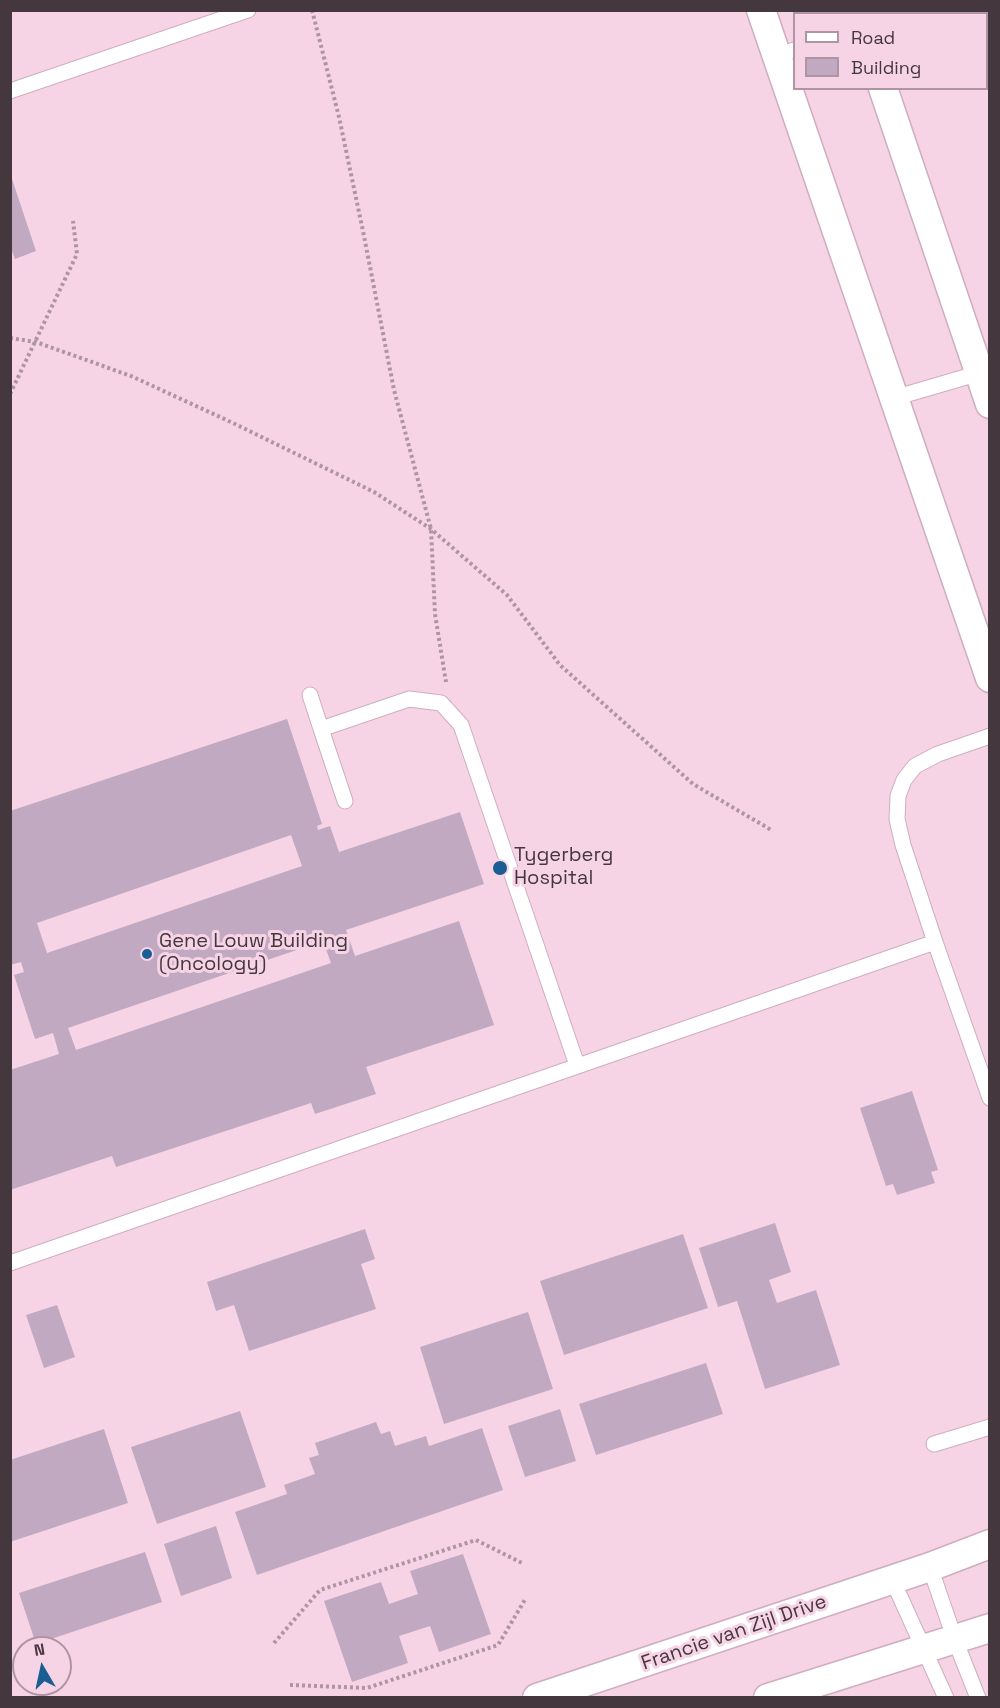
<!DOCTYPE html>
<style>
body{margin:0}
#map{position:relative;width:1000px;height:1708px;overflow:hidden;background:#f6d4e6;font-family:"Space Grotesk",sans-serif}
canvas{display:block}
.frame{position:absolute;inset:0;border:12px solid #44373e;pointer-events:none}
.legend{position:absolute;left:793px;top:12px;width:195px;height:78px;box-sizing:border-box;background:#f6d4e6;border:2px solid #af95a3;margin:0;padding:8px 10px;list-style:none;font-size:18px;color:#44373e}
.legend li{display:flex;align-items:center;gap:12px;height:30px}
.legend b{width:30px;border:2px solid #af95a3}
.north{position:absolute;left:12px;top:1636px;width:60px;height:60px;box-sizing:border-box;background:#f6d4e6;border:2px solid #af95a3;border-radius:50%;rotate:351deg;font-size:16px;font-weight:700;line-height:24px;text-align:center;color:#44373e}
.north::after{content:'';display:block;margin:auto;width:21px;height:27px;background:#1b5e93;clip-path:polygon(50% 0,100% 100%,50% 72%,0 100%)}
</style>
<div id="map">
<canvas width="1000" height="1708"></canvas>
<div class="frame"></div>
<ul class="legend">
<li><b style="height:8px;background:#fff"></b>Road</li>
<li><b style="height:16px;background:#c1a9c2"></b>Building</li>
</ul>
<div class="north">N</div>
</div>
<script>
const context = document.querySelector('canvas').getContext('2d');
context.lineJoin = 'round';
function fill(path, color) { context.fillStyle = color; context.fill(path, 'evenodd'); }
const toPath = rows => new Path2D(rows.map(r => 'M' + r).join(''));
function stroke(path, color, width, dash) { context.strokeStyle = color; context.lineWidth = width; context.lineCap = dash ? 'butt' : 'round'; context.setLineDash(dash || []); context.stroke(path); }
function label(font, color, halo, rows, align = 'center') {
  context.font = font + ' "Space Grotesk",sans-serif'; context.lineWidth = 6; context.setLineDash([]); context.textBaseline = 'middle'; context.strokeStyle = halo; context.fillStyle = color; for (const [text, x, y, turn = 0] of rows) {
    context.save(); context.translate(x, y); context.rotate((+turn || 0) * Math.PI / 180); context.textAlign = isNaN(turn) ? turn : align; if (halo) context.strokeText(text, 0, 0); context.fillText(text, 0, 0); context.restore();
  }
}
fill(toPath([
 [11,176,36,251,15,259,10,246],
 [287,719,322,824,317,826,318,830,330,826,339,852,460,812,484,884,346,930,355,956,459,921,494,1025,366,1067,376,1094,315,1114,311,1103,116,1167,112,1156,10,1190,10,1070,59,1054,53,1033,35,1039,14,975,24,972,21,962,10,965,10,811],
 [291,835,302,866,47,953,37,923],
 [323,941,331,963,76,1050,68,1028],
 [912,1091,938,1170,931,1172,935,1183,897,1195,893,1184,886,1186,860,1108],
 [775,1223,791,1272,769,1280,777,1303,816,1290,840,1365,765,1389,737,1301,718,1307,699,1248],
 [365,1229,375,1259,361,1264,376,1309,249,1351,234,1305,216,1311,207,1282],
 [683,1234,708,1308,564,1355,540,1281],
 [57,1305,75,1357,44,1368,26,1315],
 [528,1312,553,1389,444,1424,420,1347],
 [706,1363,723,1414,596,1455,579,1404],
 [560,1409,576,1461,525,1477,508,1426],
 [240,1411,266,1487,157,1524,131,1447],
 [376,1422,381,1434,390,1431,395,1446,426,1436,429,1446,482,1428,503,1490,257,1575,235,1512,287,1494,284,1485,315,1474,309,1458,319,1455,315,1443],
 [104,1429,128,1503,10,1542,10,1460],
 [216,1526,232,1578,181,1596,164,1544],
 [145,1552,162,1602,36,1644,19,1593],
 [463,1554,491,1634,439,1652,430,1626,399,1636,408,1663,352,1682,324,1601,381,1582,389,1604,418,1594,410,1571]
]), '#c1a9c2');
const service = toPath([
 [901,14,910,10],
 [777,56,794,50],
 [10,91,248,10],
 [894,398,983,372],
 [310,695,321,729],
 [990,736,938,754,915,766,904,780,898,796,897,819,903,845,935,942,990,1098],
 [345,801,321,729,409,699,441,703,461,725,577,1065],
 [10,1263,935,942],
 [934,1444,990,1427],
 [930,1567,955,1640,978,1698],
 [892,1579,946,1698]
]);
const minor = toPath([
 [761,10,990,678],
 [857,10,858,14],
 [883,88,990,404],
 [537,1698,930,1567,990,1544],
 [768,1698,990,1628]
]);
stroke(service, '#ceaebe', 17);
stroke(minor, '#ceaebe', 31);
stroke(toPath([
 [312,10,339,117,364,236,394,390,431,529,435,614,446,682],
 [10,338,36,342,131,376,233,423,374,492,431,529,507,595,560,665,693,784,773,831],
 [10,394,77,254,73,221],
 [274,1643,320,1590,476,1540,522,1563],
 [290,1685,367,1688,498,1645,526,1598]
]), '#ae95a2', 4, [3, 3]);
stroke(service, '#fff', 15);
stroke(minor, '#fff', 28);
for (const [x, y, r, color] of [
 [500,868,8,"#1b5e93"],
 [147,954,6,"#1b5e93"]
]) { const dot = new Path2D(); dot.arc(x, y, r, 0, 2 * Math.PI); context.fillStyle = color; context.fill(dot); stroke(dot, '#f6d4e6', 2); }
label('20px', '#44373e', '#f6d4e6', [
 ["Tygerberg",514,856],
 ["Hospital",514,879],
 ["Gene Louw Building",159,942],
 ["(Oncology)",159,965]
], 'left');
label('20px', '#44373e', '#f6d4e6', [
 ["Francie van Zijl Drive",734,1633,-19]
]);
</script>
